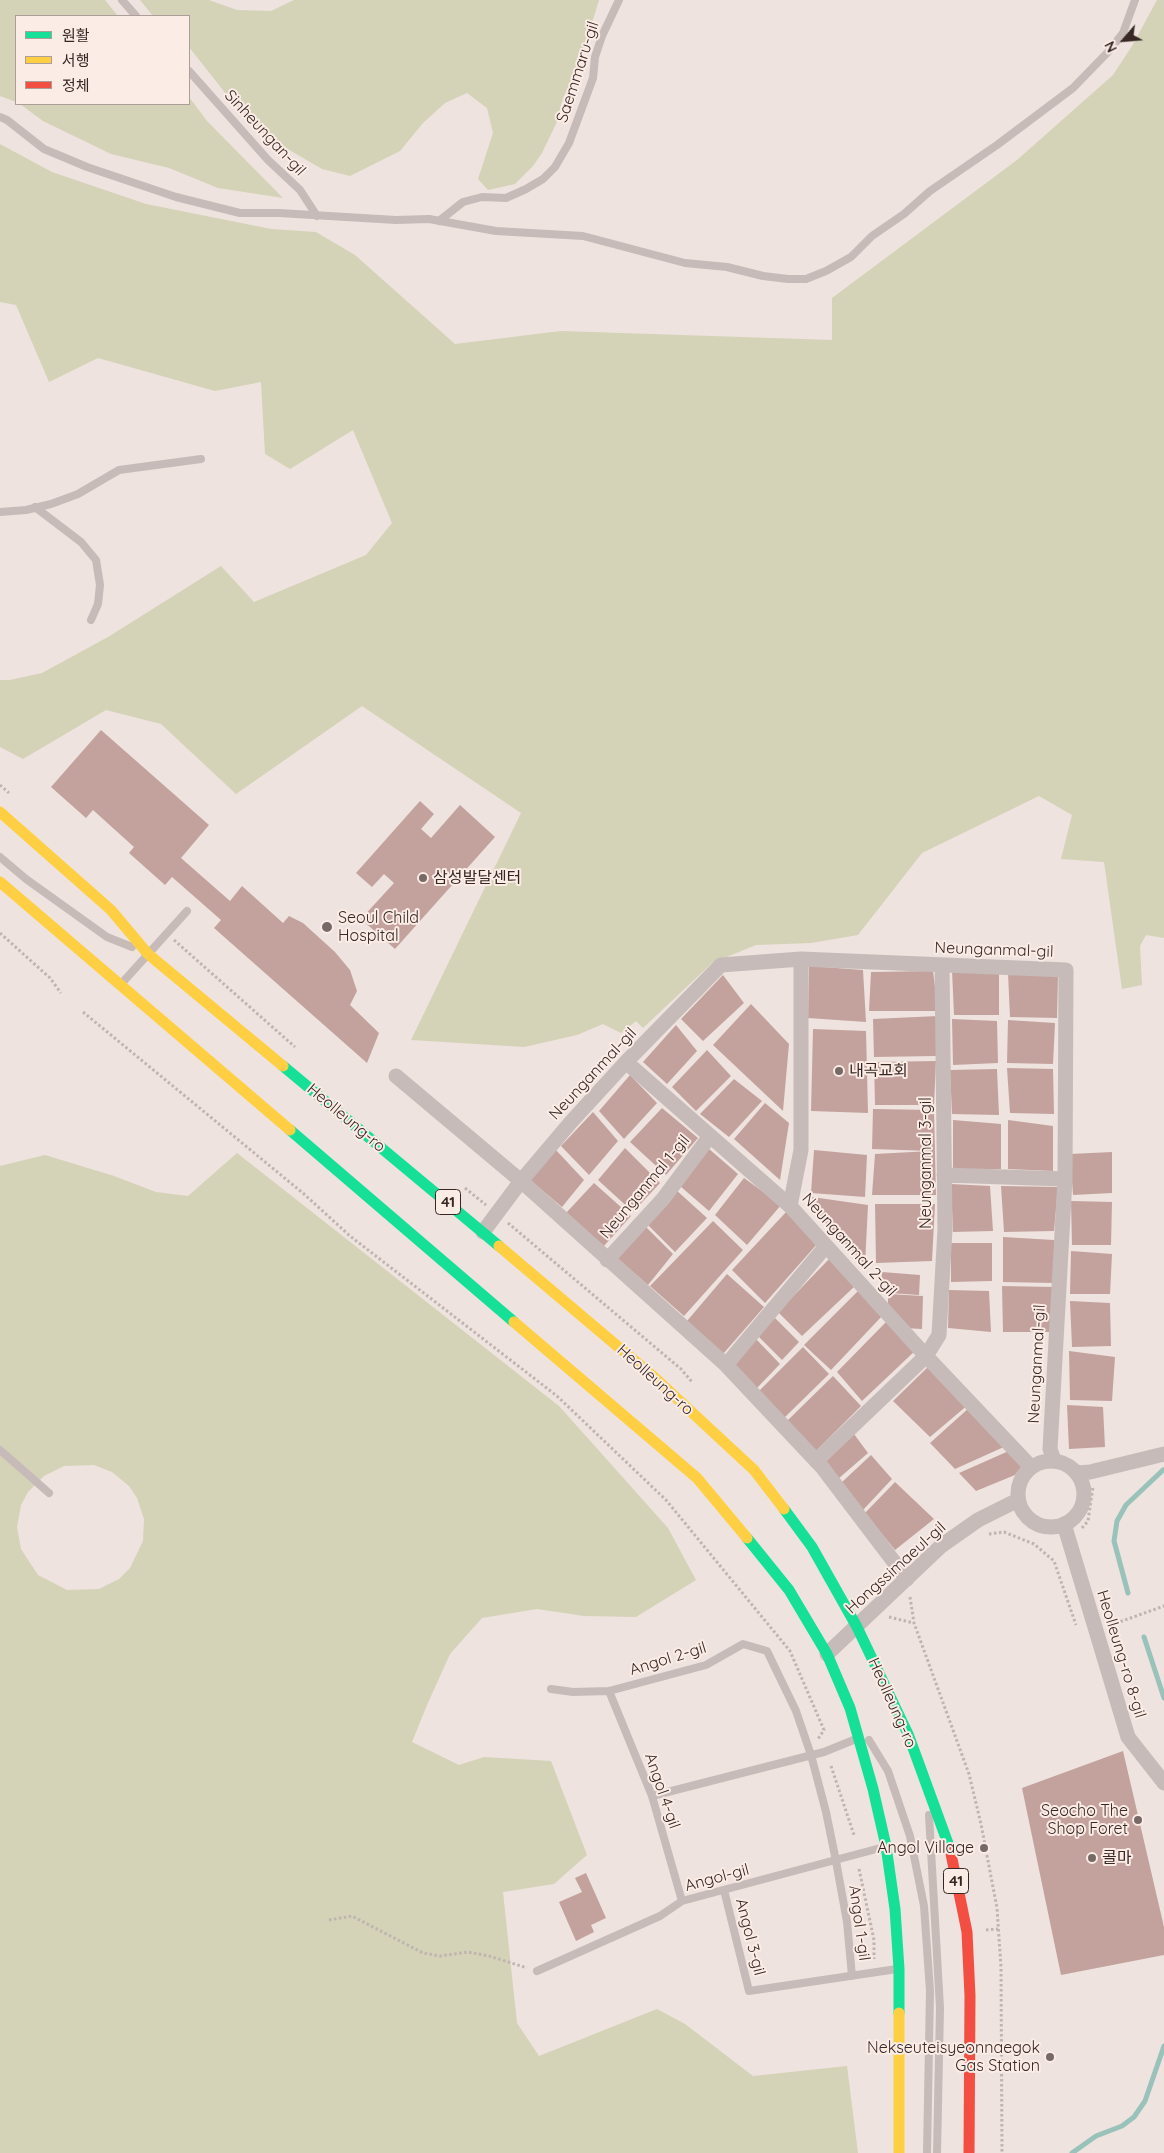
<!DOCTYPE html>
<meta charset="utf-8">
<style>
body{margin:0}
#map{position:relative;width:1164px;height:2153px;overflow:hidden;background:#eee3de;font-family:Quicksand,"Noto Sans KR",sans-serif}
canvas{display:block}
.legend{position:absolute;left:15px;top:15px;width:175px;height:90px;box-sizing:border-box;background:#fbece5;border:1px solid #ad9e99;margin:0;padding:6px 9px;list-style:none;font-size:15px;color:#372826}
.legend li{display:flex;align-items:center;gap:10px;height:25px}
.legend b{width:25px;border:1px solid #ad9e99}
.north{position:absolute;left:1099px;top:15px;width:50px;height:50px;-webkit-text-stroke:4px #fbece5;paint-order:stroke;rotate:243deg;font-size:14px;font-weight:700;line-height:20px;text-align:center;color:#372826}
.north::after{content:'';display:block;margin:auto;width:18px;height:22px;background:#372826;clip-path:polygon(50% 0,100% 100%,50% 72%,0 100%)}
</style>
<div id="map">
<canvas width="1164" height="2153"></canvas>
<ul class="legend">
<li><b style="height:6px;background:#16e098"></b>원활</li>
<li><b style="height:6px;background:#ffcf43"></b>서행</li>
<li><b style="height:6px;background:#f24e42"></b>정체</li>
</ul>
<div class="north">N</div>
</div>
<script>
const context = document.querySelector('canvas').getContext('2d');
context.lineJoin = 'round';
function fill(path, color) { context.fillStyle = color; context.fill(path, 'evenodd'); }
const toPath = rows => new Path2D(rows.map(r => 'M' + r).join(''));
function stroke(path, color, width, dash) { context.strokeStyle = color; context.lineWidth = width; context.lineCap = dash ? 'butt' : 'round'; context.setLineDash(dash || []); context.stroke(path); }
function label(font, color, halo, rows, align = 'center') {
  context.font = font + ' Quicksand,"Noto Sans KR",sans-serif'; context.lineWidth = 4; context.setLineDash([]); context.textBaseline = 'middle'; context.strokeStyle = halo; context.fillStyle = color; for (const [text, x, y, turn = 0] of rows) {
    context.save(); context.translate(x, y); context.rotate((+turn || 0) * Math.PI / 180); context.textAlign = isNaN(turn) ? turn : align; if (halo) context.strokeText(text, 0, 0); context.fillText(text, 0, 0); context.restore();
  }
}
fill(toPath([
 [0,0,105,0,118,16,16,16,16,102,0,96],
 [140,0,209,0,237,10,271,11,294,0,599,0,578,69,563,98,556,124,542,153,533,166,515,184,488,190,478,179,493,133,487,108,467,93,445,103,423,123,400,151,350,176,322,169,267,137,230,99,189,47,189,16,153,16],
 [1157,0,1164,0,1164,938,1146,935,1140,946,1142,985,1122,989,1104,862,1061,859,1072,815,1039,796,922,853,858,935,811,943,756,945,712,963,643,1028,636,1021,621,1033,603,1024,577,1035,524,1047,411,1040,521,813,362,706,236,794,161,724,106,710,23,759,0,747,0,680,10,680,42,673,108,637,221,566,254,602,366,555,392,523,353,430,290,469,265,454,261,382,215,391,98,358,49,382,16,305,0,302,0,144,52,172,146,204,271,229,316,232,355,255,455,344,561,331,832,340,832,298,1017,160,1113,75,1132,46],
 [189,97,207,121,283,198,218,188,169,168,111,154,43,121,20,104,189,104],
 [237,1153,559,1406,668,1528,696,1580,636,1617,584,1616,537,1609,482,1618,450,1654,427,1705,412,1742,459,1765,484,1757,551,1761,587,1855,554,1884,503,1892,517,2023,539,2056,657,2009,685,2024,753,2076,847,2066,858,2153,0,2153,0,1166,45,1155,114,1176,156,1192,188,1196],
 [94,1465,112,1472,129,1486,137,1498,144,1519,143,1541,130,1568,119,1579,99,1589,67,1590,38,1575,21,1549,17,1527,21,1505,28,1492,44,1476,64,1466]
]), '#d4d2b7');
stroke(toPath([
 [1128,1593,1114,1541,1117,1521,1126,1505,1163,1470],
 [1144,1637,1164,1698],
 [1072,2153,1096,2136,1122,2126,1134,2117,1145,2101,1164,2046]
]), '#99c2ba', 5);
fill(toPath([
 [101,730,209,825,181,858,230,901,242,886,283,923,289,916,303,923,335,952,350,970,357,991,350,1005,379,1033,367,1063,214,928,221,920,172,877,165,885,129,853,134,847,93,810,86,818,51,787],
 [420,801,434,814,421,829,431,838,460,805,495,837,395,949,361,919,394,883,384,874,372,887,356,873],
 [809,966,863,970,866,1022,808,1018],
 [952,970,999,972,999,1015,954,1015],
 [933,971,938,1011,869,1011,871,972],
 [1008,973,1058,976,1057,1018,1010,1017],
 [723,975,744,1003,703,1041,681,1019],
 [751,1004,789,1044,783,1111,713,1045],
 [938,1016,936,1056,874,1057,873,1019],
 [952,1019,997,1021,998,1063,953,1065],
 [1008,1020,1055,1023,1053,1064,1007,1063],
 [676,1025,697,1051,667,1084,643,1062],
 [813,1029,866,1031,868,1113,811,1111],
 [707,1050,731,1076,696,1111,672,1087],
 [936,1061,934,1105,875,1105,874,1062],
 [1007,1068,1053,1069,1054,1114,1010,1113],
 [997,1069,999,1115,952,1114,950,1070],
 [630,1075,657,1103,624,1139,599,1111],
 [734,1079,762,1101,729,1137,700,1114],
 [765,1103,789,1123,780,1180,734,1139],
 [662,1108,698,1138,666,1175,630,1142],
 [873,1109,934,1110,936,1195,872,1195,875,1154,931,1151,872,1149],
 [593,1112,618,1141,589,1175,561,1146],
 [953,1120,1001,1124,1001,1169,953,1169],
 [1008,1120,1053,1126,1053,1171,1008,1169],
 [625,1148,660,1183,633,1212,598,1180],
 [708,1148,738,1174,709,1211,680,1186],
 [555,1149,584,1180,562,1207,529,1179],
 [814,1150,867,1155,865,1197,811,1193],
 [1112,1152,1112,1193,1073,1195,1070,1154],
 [744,1178,781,1205,747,1245,715,1215],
 [594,1183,631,1216,603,1247,566,1213],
 [951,1184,990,1186,993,1231,953,1232],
 [1001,1186,1058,1187,1054,1231,1004,1232],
 [675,1189,707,1218,675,1252,647,1224],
 [812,1197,868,1205,865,1265,811,1208],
 [1071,1201,1112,1202,1111,1245,1072,1245],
 [875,1204,935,1204,932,1261,876,1263],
 [787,1211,818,1243,765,1303,732,1270],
 [713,1221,743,1250,684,1316,650,1286],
 [644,1225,673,1254,648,1285,617,1258],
 [1003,1237,1054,1240,1054,1283,1003,1282],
 [951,1243,992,1243,992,1281,951,1282],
 [1071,1251,1112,1254,1110,1294,1070,1294],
 [830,1258,855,1286,802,1336,778,1312],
 [882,1272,920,1275,919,1295,890,1293,891,1283,881,1283],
 [727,1274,764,1307,723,1354,687,1321],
 [1002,1286,1055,1287,1054,1332,1003,1332],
 [860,1289,883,1315,831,1370,804,1345],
 [949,1290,989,1291,991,1332,948,1328],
 [888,1294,923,1296,922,1329,904,1328,888,1312],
 [1070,1301,1110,1303,1111,1346,1072,1347],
 [775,1318,799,1342,782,1360,758,1336],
 [888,1320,917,1349,862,1401,837,1372],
 [756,1339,780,1364,757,1388,732,1363],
 [803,1347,829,1374,784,1418,759,1391],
 [1069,1351,1115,1357,1112,1401,1070,1400],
 [930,1365,969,1404,930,1437,893,1401],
 [833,1376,861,1406,816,1451,787,1421],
 [1067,1405,1103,1407,1105,1447,1069,1449],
 [970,1407,1006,1446,955,1469,930,1443],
 [854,1434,868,1453,838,1479,824,1461],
 [1011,1450,1022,1466,1015,1475,976,1491,959,1473],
 [871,1455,892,1479,863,1510,841,1483],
 [895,1482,934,1519,895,1550,865,1513],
 [1123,1751,1164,1927,1164,1955,1061,1975,1022,1788],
 [586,1873,606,1918,591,1925,594,1932,576,1941,559,1902,582,1892,575,1878]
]), '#c3a29e');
stroke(toPath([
 [0,785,9,793],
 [0,933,50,978,61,993],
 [174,940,295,1047],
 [83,1012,304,1194,350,1236,557,1396,666,1500,790,1651,824,1730,818,1739],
 [465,1188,486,1205],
 [508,1223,681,1369,692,1382],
 [1082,1528,1088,1521,1093,1487],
 [989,1534,1004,1532,1034,1544,1054,1561,1076,1625],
 [910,1597,914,1623,969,1774,981,1824,997,1908,1001,1967,1002,2153],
 [889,1617,914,1623],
 [1111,1625,1164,1606],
 [831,1766,854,1835],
 [859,1869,874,1940,874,1959],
 [329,1920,352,1916,423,1953,440,1956,468,1952,489,1956,527,1968],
 [986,1930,998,1929]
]), '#bfb4b0', 3, [2.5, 2.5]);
stroke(toPath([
 [122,0,136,16],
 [189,71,268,160,300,190,317,216],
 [0,117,7,120,44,149,87,167,176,197,240,213,279,213,396,220,429,219,496,231,583,236,685,263,727,267,763,276,788,279,806,279,826,271,851,257,872,236,904,214,930,191,997,145,1073,88,1108,52,1123,33,1135,0],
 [439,221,463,202,482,197,506,198,526,189,543,179,555,167,569,143,593,78,595,57,602,36,619,0],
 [35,507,81,542,96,560,100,585,98,604,91,620],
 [0,512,26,510,51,504,78,494,119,470,201,459],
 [0,857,26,879,107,937,132,947],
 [122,983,187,911],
 [0,1450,49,1493],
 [551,1689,573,1692,609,1691,706,1665,743,1644,767,1651,796,1711,811,1755,826,1812,836,1861,847,1922,852,1976],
 [609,1691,652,1796,682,1901],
 [869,1740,888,1771,910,1836,924,1906,930,1991,927,2153],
 [652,1796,824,1752,856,1739],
 [929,1815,940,2008,937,2153],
 [724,1890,749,1991,897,1969],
 [537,1971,660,1916,682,1901,884,1847]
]), '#c6bbb8', 8);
stroke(toPath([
 [626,1062,790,1206,926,1356,1031,1467],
 [396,1076,521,1181,726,1365,822,1467,907,1579],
 [944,1175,1065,1179],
 [790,1206,801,1150,801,959],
 [483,1232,521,1181,571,1122,626,1062,721,965,801,959,1066,970,1065,1179,1050,1449,1054,1460],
 [607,1260,663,1199,710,1136],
 [726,1365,826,1246],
 '1018 1494a33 33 0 1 1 66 0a33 33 0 1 1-66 0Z',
 [816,1461,926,1356,939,1335,945,1229,942,965],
 [1077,1473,1090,1472,1164,1454],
 [1064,1524,1128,1737,1164,1783],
 [827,1654,941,1546,978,1520,1018,1500]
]), '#c6bbb8', 15);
stroke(toPath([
 [283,1066,499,1246],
 [290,1130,514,1322],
 [784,1509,812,1547,857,1627,908,1734,950,1849],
 [747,1538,789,1590,827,1654,850,1708,873,1789,886,1846,895,1909,899,1969,899,2013]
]), '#16e098', 11);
stroke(toPath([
 [0,812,111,910,148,954,283,1066],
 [0,882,290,1130],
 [499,1246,655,1378,754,1470,784,1509],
 [514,1322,697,1478,747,1538],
 [899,2013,899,2153]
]), '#ffcf43', 11);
stroke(toPath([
 [950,1849,967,1932,970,1996,969,2153]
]), '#f24e42', 11);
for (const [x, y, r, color] of [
 [423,878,5,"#776966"],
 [327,927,6,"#776966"],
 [839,1071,5,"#776966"],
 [1138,1820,5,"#776966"],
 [984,1848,5,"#776966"],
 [1092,1858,5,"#776966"],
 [1050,2057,5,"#776966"]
]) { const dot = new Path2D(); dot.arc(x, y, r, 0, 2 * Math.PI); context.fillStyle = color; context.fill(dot); stroke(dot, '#fbece5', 2); }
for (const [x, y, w] of [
 [448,1202,25],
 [956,1881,25]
]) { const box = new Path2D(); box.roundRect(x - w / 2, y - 12.5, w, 25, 4); context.fillStyle = '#fbece5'; context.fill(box); stroke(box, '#372826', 1); }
label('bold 15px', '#372826', null, [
 ["41",448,1202],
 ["41",956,1881]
]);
label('16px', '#372826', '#fbece5', [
 ["Saemmaru-gil",578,72,-72],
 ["Sinheungan-gil",265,133,47],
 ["Neunganmal-gil",994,950,2],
 ["Neunganmal-gil",593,1074,-47],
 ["Heolleung-ro",346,1118,40],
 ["Neunganmal 3-gil",926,1163,-90],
 ["Neunganmal 1-gil",645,1187,-50],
 ["Neunganmal 2-gil",849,1245,48],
 ["Neunganmal-gil",1037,1364,-87],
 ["Heolleung-ro",655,1380,42],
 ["Hongssimaeul-gil",896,1568,-42],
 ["Heolleung-ro 8-gil",1121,1654,73],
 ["Angol 2-gil",668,1659,-17],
 ["Heolleung-ro",892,1703,66],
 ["Angol 4-gil",662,1791,71],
 ["Angol-gil",717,1878,-15],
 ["Angol 1-gil",859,1923,82],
 ["Angol 3-gil",750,1937,76]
]);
label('16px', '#372826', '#fbece5', [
 ["삼성발달센터",433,878],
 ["Seoul Child",338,918],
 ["Hospital",338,936],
 ["내곡교회",849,1071],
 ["Seocho The",1128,1811,"right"],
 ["Shop Foret",1128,1829,"right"],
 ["Angol Village",974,1848,"right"],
 ["콜마",1102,1858],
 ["Nekseuteisyeonnaegok",1040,2048,"right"],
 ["Gas Station",1040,2066,"right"]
], 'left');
</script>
